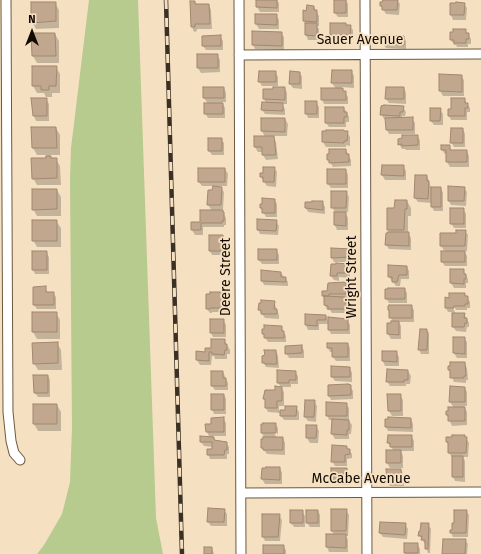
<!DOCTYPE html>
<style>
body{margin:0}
#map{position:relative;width:481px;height:554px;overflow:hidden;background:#f6e0c2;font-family:"Fira Sans",sans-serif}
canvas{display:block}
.north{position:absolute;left:12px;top:12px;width:40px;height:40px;-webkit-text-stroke:3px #f6e0c2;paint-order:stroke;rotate:0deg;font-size:11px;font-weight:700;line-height:16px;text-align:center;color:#130b03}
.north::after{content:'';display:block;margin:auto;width:14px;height:18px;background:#130b03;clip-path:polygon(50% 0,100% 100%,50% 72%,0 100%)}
</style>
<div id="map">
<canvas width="481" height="554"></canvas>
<div class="north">N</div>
</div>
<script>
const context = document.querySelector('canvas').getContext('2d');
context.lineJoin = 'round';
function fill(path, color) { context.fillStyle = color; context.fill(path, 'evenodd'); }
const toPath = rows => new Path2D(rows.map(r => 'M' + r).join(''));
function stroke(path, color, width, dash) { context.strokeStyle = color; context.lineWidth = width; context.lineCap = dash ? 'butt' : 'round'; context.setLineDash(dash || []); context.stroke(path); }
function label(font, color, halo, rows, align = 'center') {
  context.font = font + ' "Fira Sans",sans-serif'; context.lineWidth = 3.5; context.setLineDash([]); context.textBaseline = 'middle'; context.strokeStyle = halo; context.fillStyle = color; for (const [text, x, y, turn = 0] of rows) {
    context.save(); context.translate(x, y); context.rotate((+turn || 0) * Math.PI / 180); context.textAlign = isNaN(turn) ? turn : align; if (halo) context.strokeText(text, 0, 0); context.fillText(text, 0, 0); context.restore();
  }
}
fill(toPath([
 [89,0,138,0,156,518,163,554,37,554,44,545,62,514,70,482,72,428,70,180,71,148]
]), '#b6cb8d');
fill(toPath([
 [257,0,277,0,279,3,279,12,260,12,257,7],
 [335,0,346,0,348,4,348,17,338,17,335,13],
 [384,0,402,0,397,0,400,4,399,15,386,14,381,6],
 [191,2,195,2,197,5,209,5,211,10,212,29,197,29,197,31,194,32,192,27],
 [55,3,59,10,59,28,36,29,32,22],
 [464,4,467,8,466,20,453,20,451,15],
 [314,7,319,16,319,26,317,26,319,29,319,40,308,40,306,35,306,24,304,21],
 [276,15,279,20,279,29,259,29,256,24],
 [346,24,347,26,350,26,353,30,353,39,333,39,331,34],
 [465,30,471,39,471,44,468,44,468,47,457,47,456,45,454,45,451,40,451,33],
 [281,33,284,37,284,50,255,49,253,45],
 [55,34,59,41,59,63,37,63,33,56],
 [220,36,223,41,223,50,206,50,203,46],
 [404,37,406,41,406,49,386,48,383,44],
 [198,55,217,55,220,60,220,72,201,73,198,68],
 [56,67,60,74,60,93,52,93,52,97,46,97,44,93,37,93,33,86],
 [351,71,354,76,354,88,341,87,348,97,348,104,324,104,322,99,336,89,332,83],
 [275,72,278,77,278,86,262,86,259,81],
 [300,73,302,77,302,89,293,88,290,84],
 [440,75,461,76,464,80,464,96,443,96,440,91],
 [224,88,226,93,226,102,222,102,225,108,225,118,208,118,205,113,208,104,204,98],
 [285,88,287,93,287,104,282,104,285,109,285,115,265,114,262,110,266,103,264,99,264,90],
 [404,88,406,93,406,104,389,103,386,99],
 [46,99,49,104,49,121,36,121,34,116,34,110],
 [464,99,470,108,470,112,467,112,467,120,451,120,449,116,452,110],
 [316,102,319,107,319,118,308,118,306,113],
 [403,107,406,112,405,116,402,116,402,118,412,118,415,123,415,134,389,134,387,130,386,119,384,119,382,115],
 [344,108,349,117,349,122,346,122,346,127,329,127,326,123],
 [440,109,443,114,443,125,434,125,431,121],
 [262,119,285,119,288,124,287,136,273,136,276,142,278,159,266,160,263,155,263,152,258,152,255,147,255,137,265,137,262,131],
 [32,128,56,128,60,135,60,155,50,155,52,159,56,159,60,166,61,185,37,185,33,178,47,159,47,155,37,155,33,148],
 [463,129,465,134,465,147,454,147,451,142],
 [344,132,347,132,350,137,350,146,346,145,346,147,326,147,323,142],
 [417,136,420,140,420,150,406,150,405,149,402,149,399,144],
 [221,139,224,143,224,155,212,155,209,151],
 [449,146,452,151,467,151,469,156,469,167,450,167,447,162,447,154,445,154,442,150],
 [346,150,351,160,351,166,333,167,328,159],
 [383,166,403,166,406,171,406,180,385,180,382,175],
 [274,168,277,172,276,187,267,186,261,177,261,174,264,174],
 [225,169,228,174,227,186,220,186,224,192,223,210,221,209,226,218,226,225,224,225,224,227,203,227,203,235,195,235,192,230,192,223,201,223,212,211,208,205,213,191,214,186,202,186,199,182],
 [346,170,348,175,348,188,331,188,328,184],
 [427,176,429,181,431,188,441,188,443,193,443,211,434,211,432,207,432,203,418,202,415,198],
 [464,188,467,192,466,206,451,205,449,201],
 [57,190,61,197,61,216,37,216,33,209],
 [346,192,349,197,348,212,345,212,348,218,348,230,337,230,335,225,335,212,332,207],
 [274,200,277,204,277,217,266,217,261,208],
 [407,201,411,208,411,216,408,216,408,233,411,238,411,250,389,249,386,245,389,232,388,229,395,209],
 [322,202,325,207,325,214,308,212,306,208],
 [463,209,466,214,466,228,454,228,451,223],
 [56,221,61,228,61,247,37,247,33,240],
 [276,221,279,226,278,235,260,234,258,230],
 [465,231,468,235,467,251,464,251,467,256,467,266,445,266,442,262,445,252,441,246,441,234,457,234],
 [222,236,225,241,225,255,212,255,210,251],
 [276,250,279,255,279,264,262,264,259,260],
 [351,250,353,254,353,262,334,262,332,258],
 [46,252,49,257,49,274,35,274,33,270],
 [348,265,350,269,350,278,339,277,339,281,334,280,331,276],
 [389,266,407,267,409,271,409,279,401,279,400,286,396,286,389,277],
 [451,270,463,270,468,279,468,283,466,283,466,288,454,288,451,283],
 [281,273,288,282,288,286,264,285,262,281],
 [345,283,348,288,348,298,344,298,349,308,349,313,332,313,330,310,327,310,325,305,325,299,323,296,328,292],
 [45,288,48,293,53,293,56,297,56,309,37,309,34,305],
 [404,289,407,293,407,303,389,303,386,298],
 [224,293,227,298,227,312,212,312,212,313,210,313,207,309,211,295],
 [464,294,470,302,470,308,467,308,467,310,456,310,452,303,451,304,456,314,464,314,469,323,469,327,467,327,466,332,456,331,453,327,453,312,448,312,446,308,450,299],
 [274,302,279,315,279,319,265,318,259,310],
 [411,306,414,310,414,322,399,322,401,326,401,339,391,339,388,334,388,324,392,324,392,321,389,310],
 [56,313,60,320,60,339,37,339,33,332],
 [306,315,326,316,329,323,347,320,350,325,350,334,331,334,329,330,329,324,319,324,319,330,308,330,306,325],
 [223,320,226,325,226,337,213,337,211,333],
 [281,327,286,336,286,342,268,342,263,334],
 [426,330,429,335,429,354,421,354,419,349],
 [454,338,464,338,467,342,467,358,457,358,454,353],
 [224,340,230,350,230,354,227,354,227,359,215,359,214,356,212,356,211,365,200,365,197,360,197,352,206,353],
 [57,343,61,350,62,370,38,370,34,363],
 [348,344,350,348,350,361,336,361,333,357,333,352,330,352,328,348],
 [302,346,304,351,304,358,289,358,286,353],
 [276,351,278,356,279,368,266,367,263,362],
 [383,352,396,352,399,357,399,366,385,366,383,361],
 [464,363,467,368,468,380,466,380,466,383,454,382,449,370],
 [350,368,352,373,352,382,335,381,332,377],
 [408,371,411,376,410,384,406,384,406,386,390,386,387,381],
 [223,372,228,383,228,390,215,390,212,386],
 [295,372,298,376,298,384,291,384,291,387,281,387,284,392,284,406,279,406,279,411,286,411,296,407,299,412,299,420,284,420,281,416,281,413,268,412,266,408,266,402,264,399,281,387,278,383],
 [48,376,50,380,50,397,38,397,35,393],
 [350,386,353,391,353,399,331,400,329,396],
 [465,388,467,392,467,406,464,406,467,412,467,425,452,426,447,415,447,412,454,408,450,402],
 [224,395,226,399,226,414,214,414,212,409],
 [400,395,403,400,403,416,392,416,389,411],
 [314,401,317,406,316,422,308,421,305,417],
 [346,404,349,408,349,421,352,425,351,434,349,434,349,439,335,439,332,434,333,420,329,420,327,415],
 [34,405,57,405,61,412,61,431,38,431,34,424],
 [223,418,226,423,226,436,213,436,216,442,226,443,229,447,229,454,227,454,227,459,210,459,208,454,213,450,213,447,204,446,201,442,210,438,207,432,212,425],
 [411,419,413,424,413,432,388,431,386,427],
 [275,424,278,428,278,435,274,428,272,429,277,438,283,438,285,443,285,455,267,454,262,448,264,437,262,433],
 [316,426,319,431,318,443,310,443,307,438],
 [411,436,414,441,414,451,401,451,403,456,403,468,390,468,387,463,387,451,394,451,388,443],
 [465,436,469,443,468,457,463,457,465,461,465,482,455,481,453,477,452,457,449,453,449,447,447,442,447,438],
 [346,447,352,454,352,458,347,459,347,466,335,466,332,461],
 [280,468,282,473,282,484,265,484,262,479],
 [347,469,349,474,349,485,335,484,332,480],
 [401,470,403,474,404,486,390,486,388,482],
 [224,510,227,514,227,526,211,526,208,522],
 [332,510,346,510,349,515,348,536,346,536,348,540,348,552,329,552,327,547,334,535,332,531],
 [302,511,305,516,305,527,294,527,291,523],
 [318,511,320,515,320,527,310,527,307,523],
 [466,511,469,515,468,537,453,537,451,533,455,524],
 [279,515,282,520,280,541,265,541,263,537],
 [405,524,408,529,407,539,383,537,380,533],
 [428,524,431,529,430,553,428,553,425,544,419,535],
 [465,540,468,544,467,554,444,554],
 [417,544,420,549,420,554,405,554,405,553],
 [283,546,286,550,286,554,264,554],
 [212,548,214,554,205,554]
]), '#0003');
const building = toPath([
 [256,0,277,0,277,8,256,7,256,0],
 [334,0,346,0,346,13,334,13,334,0],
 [383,0,398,0,397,10,382,10,382,6,380,6,380,2,382,2,383,0],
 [190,1,195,1,195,4,209,4,210,24,195,24,195,27,191,27,190,1],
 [31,2,56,2,56,21,31,23,31,2],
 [456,2,465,3,464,15,450,15,450,3,456,3,456,2],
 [307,5,314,6,314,10,317,10,317,22,303,21,303,10,306,11,307,5],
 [255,14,277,14,277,25,255,24,255,14],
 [305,23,317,23,317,36,305,35,305,23],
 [330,23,346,23,346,25,351,25,350,35,330,35,330,23],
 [453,29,466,29,466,33,469,33,469,39,466,39,466,43,454,43,454,40,450,40,450,32,453,32,453,29],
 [252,31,282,32,282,46,252,45,252,31],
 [31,33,55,33,56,56,32,56,31,33],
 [221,35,221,46,202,46,202,36,221,35],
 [383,35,404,36,404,45,382,44,383,35],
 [197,54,218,54,218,68,197,68,197,54],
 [32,66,57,66,56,86,49,86,49,90,41,90,41,86,32,86,32,66],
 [332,70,352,70,352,83,331,83,332,70],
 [259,71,276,71,276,82,258,82,259,71],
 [290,71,300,72,300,84,289,84,290,71],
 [439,74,462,75,462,92,439,91,439,74],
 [203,87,224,87,224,98,203,98,203,87],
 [273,87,285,87,285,100,263,99,263,89,273,89,273,87],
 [386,87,404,87,404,99,385,99,386,87],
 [321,88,343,88,343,91,346,91,346,100,321,100,321,88],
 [31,98,47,98,47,116,33,116,31,98],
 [451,98,465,98,465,103,468,103,468,108,465,108,465,116,448,116,448,109,451,109,451,98],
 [305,101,317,101,317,114,305,114,305,101],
 [262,102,283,103,283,111,261,110,262,102],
 [204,103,223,103,223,114,204,114,204,103],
 [384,105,404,106,403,112,400,112,400,116,380,115,381,106,384,105],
 [325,107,344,107,344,112,347,112,347,117,344,117,344,123,325,123,325,107],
 [430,108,441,108,440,121,430,121,430,108],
 [413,117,413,130,386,130,385,118,413,117],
 [261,118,285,118,285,132,261,131,261,118],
 [31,127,56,127,57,148,32,148,31,127],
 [451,128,463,128,463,143,450,143,451,128],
 [326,130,344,130,344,131,348,131,347,141,344,141,344,143,322,142,322,131,326,131,326,130],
 [402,135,418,135,418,145,402,146,402,144,398,145,398,139,402,138,402,135],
 [254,136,274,136,276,155,262,155,262,147,254,147,254,136],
 [208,138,222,138,222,151,208,151,208,138],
 [441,145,450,145,450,150,467,150,467,162,446,162,446,150,441,150,441,145],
 [329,149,346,149,346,154,349,154,349,162,329,163,329,160,327,160,327,154,329,154,329,149],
 [46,156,51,156,51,158,57,158,57,178,32,179,31,158,46,158,46,156],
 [382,165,404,165,404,176,381,175,382,165],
 [263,167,275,167,274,182,263,182,263,177,260,177,260,173,263,173,263,167],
 [198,168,225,168,225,182,198,182,198,168],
 [327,169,346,169,346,184,327,184,327,169],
 [415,175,427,175,427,181,429,181,428,199,414,198,415,175],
 [213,186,222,187,221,205,207,205,208,190,212,190,213,186],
 [448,186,465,187,464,201,448,201,448,186],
 [431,187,441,187,441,207,431,207,431,187],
 [32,189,57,189,57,209,32,210,32,189],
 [331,191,347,191,346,208,331,208,331,191],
 [262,198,275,199,275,213,262,213,262,208,260,208,260,204,262,204,262,198],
 [395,200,407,200,407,209,405,209,404,230,387,230,387,208,394,208,395,200],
 [312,201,323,201,323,210,305,208,305,202,312,202,312,201],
 [450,208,464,208,464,224,450,224,450,208],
 [200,210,223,210,223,212,224,212,224,221,222,221,222,223,201,223,201,230,191,230,191,222,200,222,200,210],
 [334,212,346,212,346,226,334,225,334,212],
 [257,219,277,220,276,231,257,230,257,219],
 [32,220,57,220,57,241,32,241,32,220],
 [456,230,466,230,465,246,440,246,440,233,456,233,456,230],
 [388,232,409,232,409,246,385,245,386,233,388,233,388,232],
 [209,235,223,235,223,251,209,251,209,235],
 [331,248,351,249,351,257,331,258,331,248],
 [258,249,277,249,277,260,258,260,258,249],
 [32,251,47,251,47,270,32,270,32,251],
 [441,251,465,251,465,262,441,262,441,251],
 [336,263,348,264,348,273,337,273,337,276,330,276,331,264,336,264,336,263],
 [388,265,407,266,407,275,399,275,397,282,392,282,392,277,388,277,388,265],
 [450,269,464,269,464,274,466,274,466,279,464,279,464,284,450,283,450,269],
 [261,270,281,272,281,277,286,277,286,282,261,281,261,270],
 [346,282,346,294,329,294,329,296,322,296,322,291,327,291,328,283,346,282],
 [46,286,46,292,54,292,54,305,33,305,33,287,46,286],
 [388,288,405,288,405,299,385,299,385,289,388,289,388,288],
 [210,292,224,292,224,308,210,308,210,309,206,309,206,294,210,294,210,292],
 [449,293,465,293,465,296,468,296,468,304,465,304,465,306,454,306,454,308,445,308,445,297,449,298,449,293],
 [324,296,345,297,345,303,347,303,347,309,328,309,328,306,324,305,324,296],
 [261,300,275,301,274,309,277,309,277,314,261,314,261,310,258,310,259,303,261,303,261,300],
 [389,305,412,305,412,318,389,318,389,310,388,310,388,306,389,306,389,305],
 [32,312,57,312,57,332,32,332,32,312],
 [452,313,465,313,464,318,467,318,467,323,465,323,464,327,452,327,452,313],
 [305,314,326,315,326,320,317,320,317,326,305,325,305,314],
 [328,317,348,319,348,330,328,330,328,317],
 [210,319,224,319,224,333,210,333,210,319],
 [391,321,399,321,399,335,387,334,387,323,391,323,391,321],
 [264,325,282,326,282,331,284,331,284,338,264,338,264,334,262,334,262,329,264,329,264,325],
 [420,329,427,329,427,332,428,332,427,350,418,350,420,329],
 [453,337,465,337,465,354,453,353,453,337],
 [211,339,225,339,225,344,227,344,227,350,225,350,224,355,212,354,212,352,209,352,209,361,196,360,196,351,205,352,205,348,211,348,211,339],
 [58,342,58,363,33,364,32,343,58,342],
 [327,343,348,343,348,357,332,357,332,348,327,348,327,343],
 [302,345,302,353,285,354,285,346,302,345],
 [264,350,276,350,277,364,265,364,265,363,262,363,262,356,265,355,264,350],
 [382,351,397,351,397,362,382,361,382,351],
 [450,362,465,362,466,376,464,376,464,378,450,378,450,370,448,370,448,366,450,366,450,362],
 [331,366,350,367,350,377,331,377,331,366],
 [387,369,408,370,408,380,404,380,404,382,386,382,387,369],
 [277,370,296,371,296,380,289,380,289,383,277,383,277,370],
 [211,371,223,371,223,378,226,378,226,386,211,386,211,371],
 [33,375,48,375,48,393,34,393,33,375],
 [348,384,351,385,351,395,328,396,328,385,348,384],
 [275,386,282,387,282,401,277,401,277,408,265,408,265,399,263,399,265,390,275,390,275,386],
 [450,386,465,387,465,402,449,402,450,386],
 [211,394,224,394,224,410,211,410,211,394],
 [387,394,401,394,401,411,388,411,387,394],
 [305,400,315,400,314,417,304,417,305,400],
 [326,402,347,403,347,416,326,416,326,402],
 [33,404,57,404,57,424,33,424,33,404],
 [285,406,297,406,296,416,280,416,280,410,285,410,285,406],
 [448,407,465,407,465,421,448,421,448,415,446,415,446,411,448,411,448,407],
 [224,417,224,432,206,432,205,424,211,424,211,418,224,417],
 [388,417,411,418,411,428,385,427,385,419,388,419,388,417],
 [332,419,349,420,349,430,347,430,347,435,331,434,332,419],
 [263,423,276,423,276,433,261,433,261,424,263,424,263,423],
 [306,425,317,425,316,438,306,438,306,425],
 [388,435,412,435,412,447,390,447,390,443,387,443,388,435],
 [452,435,465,435,465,437,467,437,466,453,448,453,448,442,446,442,446,437,452,437,452,435],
 [200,436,214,437,214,440,227,442,227,450,225,450,224,455,207,455,207,449,212,449,212,442,200,442,200,436],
 [263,437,283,437,283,450,263,450,263,448,261,448,261,439,263,439,263,437],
 [332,445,347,446,347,449,350,449,350,454,345,455,345,462,331,462,332,445],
 [386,450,401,450,401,463,386,463,386,450],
 [452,456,463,456,463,477,452,477,452,456],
 [266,467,280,467,280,480,261,479,262,468,266,468,266,467],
 [331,468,347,468,347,481,331,480,331,468],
 [386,469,401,469,402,482,387,482,386,469],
 [208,508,225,509,224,522,207,522,208,508],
 [331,509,347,509,346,531,331,531,331,509],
 [290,510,303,510,303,523,290,523,290,510],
 [306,510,318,510,318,523,306,523,306,510],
 [454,510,467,510,466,533,450,533,450,530,452,530,452,523,454,523,454,510],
 [262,514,280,514,278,537,262,537,262,514],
 [380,522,406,523,405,535,379,533,380,522],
 [421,523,429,523,428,549,425,549,425,540,421,540,422,536,418,536,419,531,420,531,421,523],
 [326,534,346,534,346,548,326,547,326,534],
 [443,539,466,539,465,554,442,554,443,539],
 [404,543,418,543,418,553,404,553,404,543],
 [263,545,284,545,284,554,263,554,263,545],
 [204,547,212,547,212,554,204,554,204,547]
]);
fill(building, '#c2a78f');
stroke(building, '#a1876f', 1);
const street = toPath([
 [6,0,8,412,11,441,14,453,20,460],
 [239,0,241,554],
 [365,0,367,554],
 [239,55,481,54],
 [241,493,481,492]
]);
stroke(street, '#6c5a3f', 11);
stroke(street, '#fff', 9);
const rail = toPath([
 [166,0,182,554]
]);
stroke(rail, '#3b3024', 4.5);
stroke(rail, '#f6e0c2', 3, [9]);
label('14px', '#130b03', '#f6e0c2', [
 ["Sauer Avenue",360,40],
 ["Deere Street",226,277,-90],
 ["Wright Street",352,277,-90],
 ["McCabe Avenue",361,479]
]);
</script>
